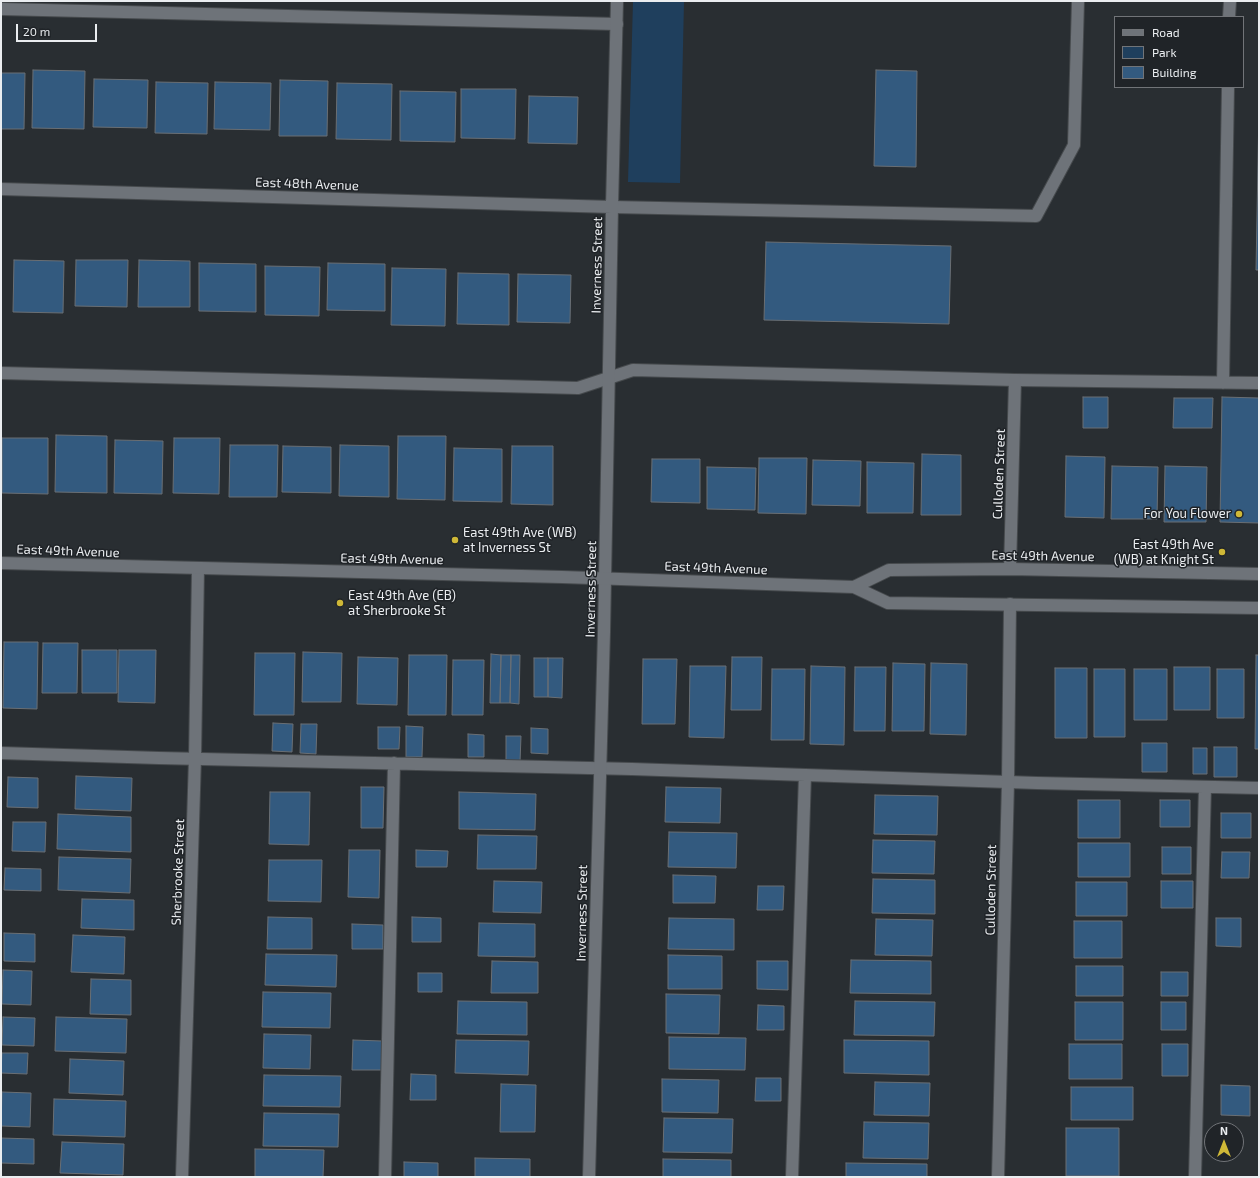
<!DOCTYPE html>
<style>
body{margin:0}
#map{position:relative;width:1260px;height:1178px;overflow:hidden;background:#292e32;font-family:"Exo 2",sans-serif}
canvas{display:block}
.frame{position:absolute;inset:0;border:2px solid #eaedf0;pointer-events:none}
.legend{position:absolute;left:1114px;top:16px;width:130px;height:72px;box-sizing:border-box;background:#202428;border:1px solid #717478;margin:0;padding:5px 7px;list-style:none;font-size:12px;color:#eaedf0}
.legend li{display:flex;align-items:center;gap:8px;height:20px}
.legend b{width:20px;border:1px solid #717478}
.north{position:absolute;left:1204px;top:1122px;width:40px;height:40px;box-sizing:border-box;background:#202428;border:1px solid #717478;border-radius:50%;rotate:0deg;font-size:11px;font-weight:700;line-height:16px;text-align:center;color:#eaedf0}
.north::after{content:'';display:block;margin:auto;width:14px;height:18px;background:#cfb837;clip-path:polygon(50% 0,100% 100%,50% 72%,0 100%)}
.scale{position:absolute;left:16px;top:24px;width:81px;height:18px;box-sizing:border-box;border:2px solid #eaedf0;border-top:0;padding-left:5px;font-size:12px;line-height:14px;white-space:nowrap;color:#eaedf0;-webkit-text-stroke:3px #202428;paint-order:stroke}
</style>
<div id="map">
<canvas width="1260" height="1178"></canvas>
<div class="frame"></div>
<ul class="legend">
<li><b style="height:5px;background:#6e7379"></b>Road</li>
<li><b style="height:11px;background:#1f3f5d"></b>Park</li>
<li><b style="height:11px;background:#335a7f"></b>Building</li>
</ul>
<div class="north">N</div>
<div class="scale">20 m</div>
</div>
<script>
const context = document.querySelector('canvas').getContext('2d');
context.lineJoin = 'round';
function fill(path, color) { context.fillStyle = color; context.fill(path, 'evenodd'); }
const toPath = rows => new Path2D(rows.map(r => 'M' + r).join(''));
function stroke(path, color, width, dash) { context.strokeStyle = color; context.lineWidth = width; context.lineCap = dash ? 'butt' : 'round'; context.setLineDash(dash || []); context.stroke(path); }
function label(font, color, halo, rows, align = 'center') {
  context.font = font + ' "Exo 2",sans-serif'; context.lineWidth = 3; context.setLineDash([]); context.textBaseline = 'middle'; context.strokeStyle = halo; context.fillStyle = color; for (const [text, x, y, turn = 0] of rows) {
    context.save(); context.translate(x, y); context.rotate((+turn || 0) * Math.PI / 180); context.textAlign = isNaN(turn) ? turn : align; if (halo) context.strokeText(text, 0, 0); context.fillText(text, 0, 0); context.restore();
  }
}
fill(toPath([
 [633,1,684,1,680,183,628,182]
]), '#1f3f5d');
const building = toPath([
 [33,70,85,71,84,129,32,128,33,70],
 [876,70,917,71,916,167,874,166,876,70],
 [1,73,25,73,24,129,1,129,1,73],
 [94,79,148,80,147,128,93,127,94,79],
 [280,80,328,81,327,136,279,136,280,80],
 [156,82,208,83,207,134,155,133,156,82],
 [215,82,271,83,270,130,214,129,215,82],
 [337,83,392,84,391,140,336,139,337,83],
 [461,89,516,89,515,139,461,138,461,89],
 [400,91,456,92,455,142,400,141,400,91],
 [529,96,578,97,577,144,528,143,529,96],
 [1259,108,1259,270,1256,270,1259,108],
 [766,242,951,246,949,324,764,320,766,242],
 [14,260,64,261,63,313,13,312,14,260],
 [76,260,128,260,127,307,75,306,76,260],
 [139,260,190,261,190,307,138,307,139,260],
 [199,263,256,264,256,312,199,311,199,263],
 [328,263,385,264,385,311,327,310,328,263],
 [265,266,320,267,319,316,265,315,265,266],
 [392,268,446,269,445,326,391,325,392,268],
 [458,273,509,274,509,325,457,324,458,273],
 [518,274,571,275,570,323,517,322,518,274],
 [1083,397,1108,397,1108,428,1083,428,1083,397],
 [1222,397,1259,398,1259,523,1220,522,1222,397],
 [1174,398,1213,398,1212,428,1173,428,1174,398],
 [56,435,107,436,107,493,55,492,56,435],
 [398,436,446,436,445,500,397,499,398,436],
 [2,438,48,438,48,494,2,493,2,438],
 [174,438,220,438,219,494,173,493,174,438],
 [115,440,163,441,162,494,114,493,115,440],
 [230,445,278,445,277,497,229,497,230,445],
 [340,445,389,446,389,497,339,496,340,445],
 [283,446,331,447,331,493,282,492,283,446],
 [512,446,553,446,553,505,511,504,512,446],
 [454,448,502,449,502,502,453,501,454,448],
 [922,454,961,455,961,515,921,515,922,454],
 [1066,456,1105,457,1104,518,1065,517,1066,456],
 [759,458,807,458,806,514,758,513,759,458],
 [652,459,700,459,700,503,651,502,652,459],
 [813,460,861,461,860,506,812,505,813,460],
 [867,462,914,463,913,513,867,513,867,462],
 [1112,466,1158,467,1157,519,1111,519,1112,466],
 [1165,466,1207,467,1206,522,1164,522,1165,466],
 [707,467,756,468,755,510,707,509,707,467],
 [4,642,38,642,37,709,3,708,4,642],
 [43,643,78,643,77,693,42,693,43,643],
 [82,650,117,650,117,693,82,693,82,650],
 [119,650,156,650,155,703,118,702,119,650],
 [303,652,342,653,341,702,302,702,303,652],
 [255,653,295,653,294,715,254,715,255,653],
 [491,654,501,655,500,703,490,703,491,654],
 [409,655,447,655,446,715,408,715,409,655],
 [501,655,511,655,510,703,500,703,501,655],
 [511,655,520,655,519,704,510,703,511,655],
 [1256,655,1259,655,1259,749,1255,749,1256,655],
 [358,657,398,658,397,705,357,704,358,657],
 [732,657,762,657,761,710,731,710,732,657],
 [534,658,548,658,548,697,534,697,534,658],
 [548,658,563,658,562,698,548,697,548,658],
 [643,659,677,659,675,724,642,724,643,659],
 [453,660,484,660,483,715,452,715,453,660],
 [893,663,925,664,924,731,892,731,893,663],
 [931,663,967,664,966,735,930,734,931,663],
 [690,666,726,666,724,738,689,737,690,666],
 [811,666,845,667,844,745,810,744,811,666],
 [855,667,886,667,885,731,854,731,855,667],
 [1174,667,1210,667,1210,710,1174,710,1174,667],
 [1055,668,1087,668,1087,738,1055,738,1055,668],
 [772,669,805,669,804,740,771,740,772,669],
 [1094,669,1125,669,1125,737,1094,737,1094,669],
 [1134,669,1167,669,1167,720,1134,720,1134,669],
 [1217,669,1244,669,1244,718,1217,718,1217,669],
 [273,723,293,724,292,752,272,751,273,723],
 [301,724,317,724,316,754,300,753,301,724],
 [406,726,423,727,422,757,406,757,406,726],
 [378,727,400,727,399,749,378,749,378,727],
 [531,728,548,729,548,754,531,753,531,728],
 [468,734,484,735,484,757,468,757,468,734],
 [506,736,521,736,520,762,506,762,506,736],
 [1142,743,1167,743,1167,772,1142,772,1142,743],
 [1214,747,1237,747,1237,777,1214,777,1214,747],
 [1193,748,1207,748,1207,774,1193,774,1193,748],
 [76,776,132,778,131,811,75,809,76,776],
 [8,777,38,778,38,808,7,807,8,777],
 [361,787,384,787,383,828,361,828,361,787],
 [666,787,721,788,720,823,665,822,666,787],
 [270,792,310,792,309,845,269,844,270,792],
 [459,792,536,794,535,830,459,829,459,792],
 [875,795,938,796,937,835,874,834,875,795],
 [1078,800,1120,800,1120,838,1078,838,1078,800],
 [1160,800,1190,800,1190,827,1160,827,1160,800],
 [1221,813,1251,813,1251,838,1221,838,1221,813],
 [58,814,131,817,131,852,57,849,58,814],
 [13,822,46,822,45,852,12,851,13,822],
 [669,832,737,833,736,868,668,867,669,832],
 [478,835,537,836,536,869,477,869,478,835],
 [873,840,935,841,934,874,872,873,873,840],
 [1078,843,1130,843,1130,877,1078,877,1078,843],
 [1162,847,1191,847,1191,874,1162,874,1162,847],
 [349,850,380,850,379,898,348,897,349,850],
 [416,850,448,851,447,867,416,867,416,850],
 [1222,852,1250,852,1249,878,1221,878,1222,852],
 [59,857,131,859,130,893,58,890,59,857],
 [269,860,322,860,321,902,268,901,269,860],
 [5,868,41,869,41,891,4,890,5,868],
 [673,875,716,876,715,903,673,903,673,875],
 [873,879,935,880,935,914,872,913,873,879],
 [494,881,542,882,541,913,493,912,494,881],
 [1161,881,1193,881,1193,908,1161,908,1161,881],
 [1076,882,1127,882,1127,916,1076,916,1076,882],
 [758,886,784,886,783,910,757,910,758,886],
 [82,899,134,900,134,930,81,928,82,899],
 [268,917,312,918,312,949,267,949,268,917],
 [412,917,441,918,441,942,412,942,412,917],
 [669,918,734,919,734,950,668,949,669,918],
 [1216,918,1241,918,1241,947,1216,946,1216,918],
 [876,919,933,920,932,956,875,955,876,919],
 [1074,921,1122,921,1122,958,1074,958,1074,921],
 [479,923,535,924,535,957,478,956,479,923],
 [352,924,383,925,383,949,352,949,352,924],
 [4,933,35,934,35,962,4,961,4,933],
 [73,935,125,937,124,974,71,972,73,935],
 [266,954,337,955,336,987,265,985,266,954],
 [668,955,722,956,722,989,668,989,668,955],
 [851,960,931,961,931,994,850,993,851,960],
 [492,961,538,962,538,993,491,993,492,961],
 [757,961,788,961,788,990,757,989,757,961],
 [1076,966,1123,966,1123,996,1076,996,1076,966],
 [3,970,32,971,31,1005,2,1004,3,970],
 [1161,972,1188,972,1188,996,1161,996,1161,972],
 [418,973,442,973,442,992,418,992,418,973],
 [91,979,131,980,131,1015,90,1014,91,979],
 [263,992,331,993,330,1028,262,1027,263,992],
 [666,994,720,995,719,1034,666,1033,666,994],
 [458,1001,527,1002,527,1035,457,1034,458,1001],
 [855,1001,935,1002,934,1036,854,1035,855,1001],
 [1075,1002,1123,1002,1123,1040,1075,1040,1075,1002],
 [1161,1002,1186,1002,1186,1030,1161,1030,1161,1002],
 [758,1005,784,1006,784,1030,757,1030,758,1005],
 [3,1017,35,1018,34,1046,2,1045,3,1017],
 [56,1017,127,1019,126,1053,55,1051,56,1017],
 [264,1034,311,1035,310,1069,263,1068,264,1034],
 [669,1037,746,1038,745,1070,669,1069,669,1037],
 [353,1040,382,1041,382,1070,352,1070,353,1040],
 [456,1040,529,1041,528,1075,455,1073,456,1040],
 [844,1040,929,1041,929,1075,844,1073,844,1040],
 [1069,1044,1122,1044,1122,1079,1069,1079,1069,1044],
 [1162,1044,1188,1044,1188,1076,1162,1076,1162,1044],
 [2,1053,28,1053,27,1074,1,1073,2,1053],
 [70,1059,124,1061,123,1095,69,1093,70,1059],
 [411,1074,436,1075,436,1100,410,1100,411,1074],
 [264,1075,341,1076,340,1107,263,1106,264,1075],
 [756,1078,781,1078,781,1101,755,1101,756,1078],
 [662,1079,719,1080,718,1113,662,1112,662,1079],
 [875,1082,930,1083,929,1116,874,1115,875,1082],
 [501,1084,536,1085,535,1132,500,1132,501,1084],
 [1221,1085,1250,1086,1250,1116,1221,1115,1221,1085],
 [1071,1087,1133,1087,1133,1120,1071,1120,1071,1087],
 [2,1092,31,1093,30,1127,1,1126,2,1092],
 [54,1099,126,1101,125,1137,53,1135,54,1099],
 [264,1113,339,1114,338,1147,263,1146,264,1113],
 [664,1118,733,1119,732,1153,663,1152,664,1118],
 [864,1122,929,1123,928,1159,863,1158,864,1122],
 [1066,1128,1119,1128,1119,1176,1066,1176,1066,1128],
 [1,1138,34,1139,34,1164,1,1163,1,1138],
 [62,1142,124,1144,123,1175,60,1173,62,1142],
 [255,1149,324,1150,323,1177,255,1177,255,1149],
 [475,1158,530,1159,530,1177,475,1177,475,1158],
 [663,1159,731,1160,731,1177,663,1177,663,1159],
 [404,1162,438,1163,438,1177,404,1177,404,1162],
 [846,1163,927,1164,927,1177,846,1177,846,1163]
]);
fill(building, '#335a7f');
stroke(building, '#6a6f74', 1);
const lane = toPath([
 [1,9,617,24],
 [1229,17,1230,1],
 [612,207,1036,216,1074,145,1078,1],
 [1,373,578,388,633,370,1015,380,1259,383],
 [1223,383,1228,87],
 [1,753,159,758,632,769,1037,783,1259,788],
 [385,1177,394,763],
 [792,1177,805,775],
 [1195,1177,1205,787]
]);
const street = toPath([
 [1,189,612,207],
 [1010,569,1015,380],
 [182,1177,195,758,198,569],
 [589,1177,604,632,612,207,617,1],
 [998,1177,1008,782,1010,604]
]);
const secondary = toPath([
 [1,563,562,577,854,587,888,603,1259,608],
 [854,587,889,570,1010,569,1259,574]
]);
stroke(lane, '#464a4d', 14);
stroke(street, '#464a4d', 14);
stroke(secondary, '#464a4d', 14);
stroke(lane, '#6e7379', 12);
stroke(street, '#6e7379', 12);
stroke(secondary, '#6e7379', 12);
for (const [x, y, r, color] of [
 [1239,514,4,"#cfb837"],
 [455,540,4,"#cfb837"],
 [1222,552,4,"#cfb837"],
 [340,603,4,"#cfb837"]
]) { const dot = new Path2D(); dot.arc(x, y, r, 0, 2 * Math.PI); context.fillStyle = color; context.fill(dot); stroke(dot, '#202428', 1.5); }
label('13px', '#eaedf0', '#202428', [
 ["East 48th Avenue",307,184,2],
 ["Inverness Street",597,265,-89],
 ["Culloden Street",999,474,-88],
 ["East 49th Avenue",68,551,2],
 ["East 49th Avenue",1043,556,1],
 ["East 49th Avenue",392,559,1],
 ["East 49th Avenue",716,568,2],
 ["Inverness Street",591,589,-89],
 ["Sherbrooke Street",178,872,-88],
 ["Culloden Street",991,890,-89],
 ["Inverness Street",582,913,-89]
]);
label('13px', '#eaedf0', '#202428', [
 ["For You Flower",1231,514],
 ["East 49th Ave (WB)",463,533,"left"],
 ["at Inverness St",463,548,"left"],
 ["East 49th Ave",1214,545],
 ["(WB) at Knight St",1214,560],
 ["East 49th Ave (EB)",348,596,"left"],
 ["at Sherbrooke St",348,611,"left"]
], 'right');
</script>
